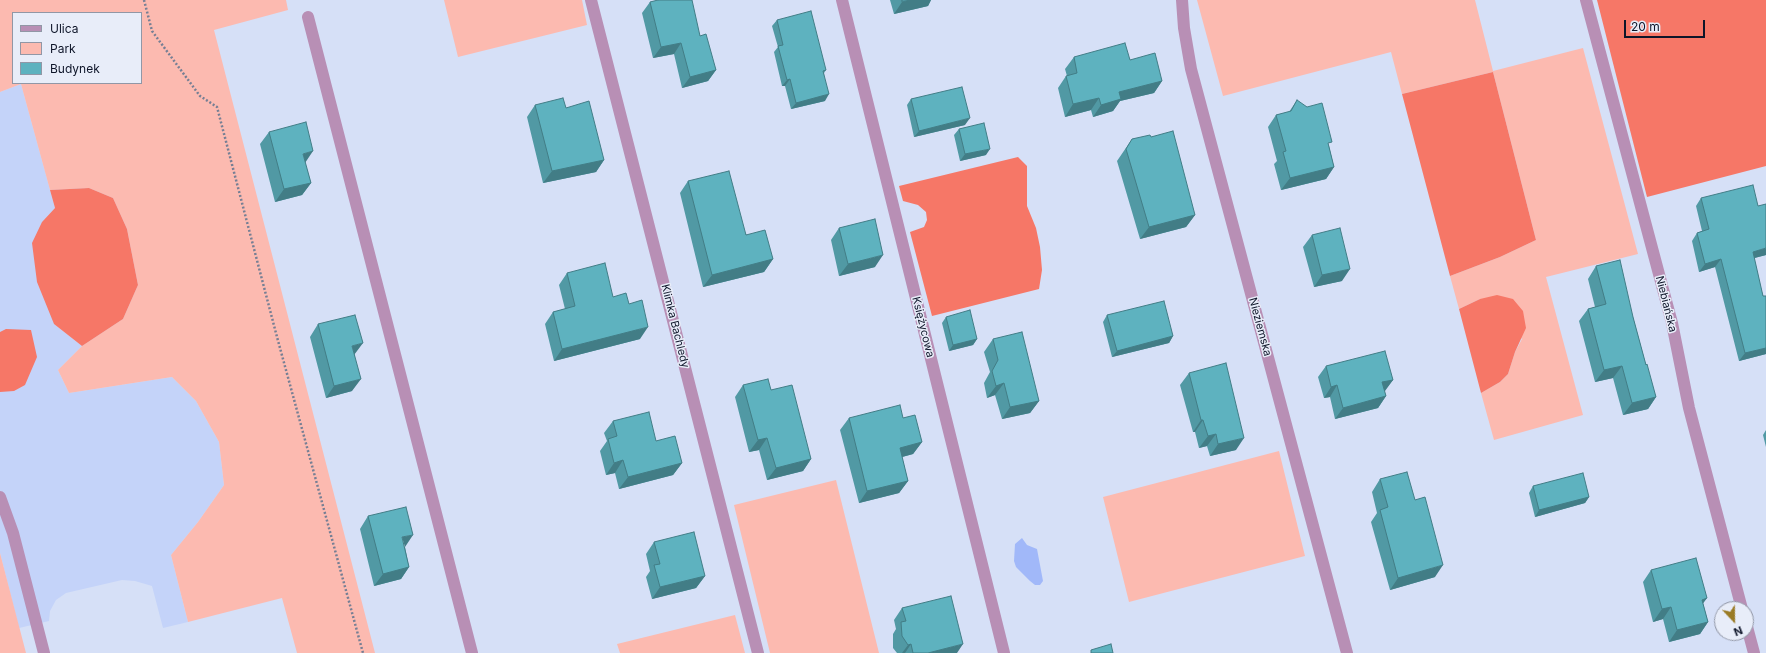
<!DOCTYPE html>
<meta charset="utf-8">
<style>
body{margin:0}
#map{position:relative;width:1766px;height:653px;overflow:hidden;background:#d6e0f7;font-family:Inter,sans-serif}
canvas{display:block}
.legend{position:absolute;left:12px;top:12px;width:130px;height:72px;box-sizing:border-box;background:#e8edf9;border:1px solid #9197a6;margin:0;padding:5px 7px;list-style:none;font-size:12px;color:#0e1529}
.legend li{display:flex;align-items:center;gap:8px;height:20px}
.legend b{width:20px;border:1px solid #9197a6}
.north{position:absolute;left:1714px;top:601px;width:40px;height:40px;box-sizing:border-box;background:#e8edf9;border:1px solid #9197a6;border-radius:50%;rotate:158deg;font-size:11px;font-weight:700;line-height:16px;text-align:center;color:#0e1529}
.north::after{content:'';display:block;margin:auto;width:14px;height:18px;background:#9a7b25;clip-path:polygon(50% 0,100% 100%,50% 72%,0 100%)}
.scale{position:absolute;left:1624px;top:20px;width:81px;height:18px;box-sizing:border-box;border:2px solid #0e1529;border-top:0;padding-left:5px;font-size:12px;line-height:14px;white-space:nowrap;color:#0e1529;-webkit-text-stroke:3px #e8edf9;paint-order:stroke}
</style>
<div id="map">
<canvas width="1766" height="653"></canvas>
<ul class="legend">
<li><b style="height:5px;background:#b88fb5"></b>Ulica</li>
<li><b style="height:11px;background:#fcbab0"></b>Park</li>
<li><b style="height:11px;background:#5eb2bf"></b>Budynek</li>
</ul>
<div class="north">N</div>
<div class="scale">20 m</div>
</div>
<script>
const context = document.querySelector('canvas').getContext('2d');
context.lineJoin = 'round';
function fill(path, color) { context.fillStyle = color; context.fill(path, 'evenodd'); }
const toPath = rows => new Path2D(rows.map(r => 'M' + r).join(''));
function stroke(path, color, width, dash) { context.strokeStyle = color; context.lineWidth = width; context.lineCap = dash ? 'butt' : 'round'; context.setLineDash(dash || []); context.stroke(path); }
function label(font, color, halo, rows, align = 'center') {
  context.font = font + ' Inter,sans-serif'; context.lineWidth = 3; context.setLineDash([]); context.textBaseline = 'middle'; context.strokeStyle = halo; context.fillStyle = color; for (const [text, x, y, turn = 0] of rows) {
    context.save(); context.translate(x, y); context.rotate((+turn || 0) * Math.PI / 180); context.textAlign = isNaN(turn) ? turn : align; if (halo) context.strokeText(text, 0, 0); context.fillText(text, 0, 0); context.restore();
  }
}
fill(toPath([
 [21,84,55,208,42,222,54,324,82,346,58,370,69,393,172,377,196,401,219,442,224,485,198,522,171,555,188,622,163,628,152,586,135,581,122,580,66,593,56,600,50,611,49,621,19,628,0,553,0,92]
]), '#c4d3f9');
fill(toPath([
 [0,0,286,0,288,10,214,30,375,653,297,653,282,598,188,622,171,555,198,522,224,485,219,442,196,401,172,377,69,393,58,370,82,346,123,319,138,285,127,229,113,198,89,188,50,190,21,84,0,92],
 [13,13,141,13,141,83,13,83],
 [444,0,582,0,587,25,458,57],
 [1197,0,1475,0,1493,71,1583,48,1638,254,1546,277,1583,415,1494,440,1481,393,1500,382,1508,374,1515,352,1522,339,1480,299,1459,309,1450,276,1500,257,1536,240,1493,72,1402,94,1391,52,1223,96],
 [1279,451,1305,556,1129,602,1103,497],
 [836,480,879,653,770,653,734,505],
 [0,553,26,653,0,653],
 [735,615,745,653,620,653,617,644]
]), '#fcbab0');
fill(toPath([
 [1597,0,1766,0,1766,166,1647,197],
 [1493,72,1536,240,1500,257,1450,276,1402,94],
 [1018,157,1027,166,1027,206,1036,228,1040,247,1042,270,1039,289,932,316,910,232,924,227,927,220,926,212,918,205,903,201,899,186],
 [89,188,113,198,127,229,138,285,123,319,82,346,54,324,37,282,32,243,42,222,55,208,50,190],
 [1497,295,1513,299,1523,311,1526,328,1515,352,1508,374,1500,382,1481,393,1459,309,1480,299],
 [6,329,31,330,37,357,25,385,14,391,0,392,0,332]
]), '#f67767');
fill(toPath([
 [1022,538,1027,545,1037,549,1043,581,1040,585,1035,585,1030,581,1016,567,1014,561,1015,544]
]), '#a1b8f9');
stroke(toPath([
 [144,0,152,31,200,96,217,107,277,337,363,653]
]), '#767f94', 2.5, [2, 2]);
stroke(toPath([
 [308,17,472,653],
 [0,497,13,533,44,653]
]), '#b88fb5', 12);
stroke(toPath([
 [591,0,758,653],
 [842,0,1004,653],
 [1182,0,1184,28,1191,69,1347,653],
 [1586,0,1672,323,1689,408,1742,609],
 [1746,623,1754,653]
]), '#b88fb5', 12);
fill(toPath([
 [890,0,931,0,928,6,894,14],
 [650,2,700,36,716,70,708,81,682,88,674,54,653,58,642,13],
 [777,20,826,70,824,73,825,101,791,109,785,86,782,86,774,52,778,47,772,26],
 [1074,57,1130,60,1162,81,1154,93,1120,101,1113,111,1093,117,1091,110,1065,117,1058,88,1066,76,1067,76,1065,69],
 [911,99,965,125,914,137,907,105],
 [1297,100,1329,146,1334,167,1326,179,1281,190,1274,164,1277,161,1268,127,1276,115,1289,112],
 [535,105,566,108,604,160,596,172,543,183,527,117],
 [959,129,986,155,960,161,954,135],
 [269,132,305,163,311,183,302,195,275,202,260,144],
 [1151,137,1195,215,1186,227,1140,239,1117,161,1132,139],
 [688,181,773,259,764,272,703,287,680,193],
 [1701,198,1766,255,1754,258,1763,296,1766,296,1766,354,1739,361,1715,267,1699,272,1692,241,1697,233,1702,231,1696,206],
 [839,228,875,267,839,276,831,240],
 [1312,235,1342,281,1314,287,1303,247],
 [1596,266,1633,317,1646,365,1656,397,1648,409,1623,415,1613,378,1595,382,1579,321,1588,309,1595,307,1588,279],
 [567,273,613,297,629,304,640,339,554,361,545,324,553,312,565,309,559,285],
 [1107,315,1173,336,1169,343,1112,357,1103,322],
 [946,317,977,339,973,345,949,351,942,323],
 [318,324,355,355,352,391,326,398,310,337],
 [993,339,1039,401,1030,413,1002,419,995,395,987,398,984,383,990,372,984,352],
 [1326,366,1393,380,1384,391,1386,396,1378,408,1335,419,1330,397,1324,398,1318,377],
 [1189,373,1236,450,1210,456,1207,446,1199,448,1195,432,1193,432,1180,385],
 [743,385,771,390,811,459,803,471,767,480,759,450,749,452,735,397],
 [849,418,922,442,913,454,902,457,908,481,899,493,859,503,840,430],
 [613,421,656,441,682,463,673,475,619,489,615,473,606,475,600,451,607,441,604,433],
 [1766,430,1766,447,1763,435],
 [1380,479,1435,577,1390,590,1371,522,1377,513,1372,492],
 [1533,486,1589,497,1585,503,1535,517,1529,493],
 [368,516,405,547,409,567,401,579,374,586,360,529],
 [654,542,705,576,696,588,652,599,646,577,650,571,646,554],
 [1651,570,1707,598,1703,603,1708,622,1700,634,1669,642,1663,619,1653,622,1643,582],
 [902,608,957,653,897,653,893,648,893,634,896,629,894,620]
]), '#5199a4');
fill(toPath([
 [910,0,931,0,928,6,894,14,902,2],
 [681,43,674,54,653,58,661,47],
 [716,70,708,81,682,88,690,77],
 [790,79,785,86,782,86,787,80],
 [1162,81,1154,93,1120,101,1113,111,1093,117,1101,105,1119,92],
 [829,94,825,101,791,109,796,103],
 [1099,98,1091,110,1065,117,1073,104],
 [970,118,965,125,914,137,919,131],
 [990,149,986,155,960,161,965,154],
 [313,151,305,163,303,154],
 [604,160,596,172,543,183,552,171],
 [1334,167,1326,179,1281,190,1290,178],
 [311,183,302,195,275,202,284,189],
 [1195,215,1186,227,1140,239,1149,227],
 [1766,248,1766,255,1747,260,1753,252],
 [883,255,875,267,839,276,848,264],
 [773,259,764,272,703,287,712,275],
 [1721,259,1715,267,1699,272,1705,264],
 [1350,269,1342,281,1314,287,1322,275],
 [648,327,640,339,554,361,562,349],
 [1173,336,1169,343,1112,357,1117,351],
 [977,339,973,345,949,351,953,345],
 [363,343,354,355,352,346],
 [1766,348,1766,354,1739,361,1745,353],
 [1622,366,1613,378,1595,382,1604,370],
 [361,379,352,391,326,398,334,386],
 [1393,380,1385,391,1374,394,1382,382],
 [1004,383,995,395,987,398,996,386],
 [1337,385,1330,397,1324,398,1331,387],
 [1386,396,1378,408,1335,419,1343,408],
 [1656,397,1648,409,1623,415,1632,403],
 [1039,401,1030,413,1002,419,1010,407],
 [1201,420,1203,420,1195,432,1193,432],
 [1216,434,1207,446,1199,448,1208,436],
 [767,438,759,450,749,452,758,440],
 [1244,438,1236,450,1210,456,1218,444],
 [922,442,913,454,891,460,900,448],
 [811,459,803,471,767,480,776,468],
 [623,460,615,473,606,475,614,463],
 [682,463,673,475,619,489,628,477],
 [908,481,899,493,859,503,867,491],
 [1589,497,1585,503,1535,517,1539,510],
 [413,535,405,547,402,537],
 [1443,565,1435,577,1390,590,1398,578],
 [409,567,401,579,374,586,383,574],
 [705,576,696,588,652,599,660,587],
 [1707,598,1698,610,1702,600],
 [1671,607,1663,619,1653,622,1662,609],
 [1708,622,1700,634,1669,642,1677,630],
 [911,644,905,653,902,653,908,645],
 [963,644,957,653,928,653]
]), '#427d86');
const building = toPath([
 [658,0,692,0,700,36,706,34,716,70,690,77,681,43,661,47,650,2,658,0],
 [902,0,910,0,902,2,902,0],
 [811,11,826,70,823,71,829,94,796,103,790,79,787,80,778,46,783,45,777,20,811,11],
 [1125,43,1130,60,1155,53,1162,81,1119,92,1121,99,1101,105,1099,98,1073,104,1066,76,1077,73,1074,57,1125,43],
 [962,87,970,118,919,131,911,99,962,87],
 [563,98,566,108,589,101,604,160,552,171,535,105,563,98],
 [1297,100,1307,107,1322,103,1332,142,1328,143,1334,167,1290,178,1283,152,1286,151,1276,115,1291,111,1297,100],
 [306,122,313,151,303,154,311,183,284,189,269,132,306,122],
 [984,123,990,149,965,154,959,129,984,123],
 [1173,131,1195,215,1149,227,1126,149,1132,139,1150,135,1151,137,1173,131],
 [729,171,746,235,765,230,773,259,712,275,688,181,729,171],
 [1753,185,1758,206,1766,204,1766,248,1753,252,1763,296,1766,296,1766,348,1745,353,1721,259,1705,264,1697,233,1709,229,1701,198,1753,185],
 [875,219,883,255,848,264,839,228,875,219],
 [1340,228,1350,269,1322,275,1312,235,1340,228],
 [1620,260,1633,317,1646,365,1647,364,1656,397,1632,403,1622,366,1604,370,1588,309,1606,304,1596,266,1620,260],
 [605,263,613,297,626,293,629,304,642,300,648,327,562,349,553,312,575,306,567,273,605,263],
 [1164,301,1173,336,1117,351,1107,315,1164,301],
 [970,310,977,339,953,345,946,317,970,310],
 [355,315,363,343,352,346,361,379,334,386,318,324,355,315],
 [1022,332,1039,401,1010,407,1004,383,996,386,992,371,998,360,993,339,1022,332],
 [1385,351,1393,380,1382,382,1386,396,1343,408,1337,385,1331,387,1326,366,1385,351],
 [1226,363,1244,438,1218,444,1216,434,1208,436,1203,420,1201,420,1189,373,1226,363],
 [768,379,771,390,792,385,811,459,776,468,767,438,758,440,743,385,768,379],
 [900,405,903,418,915,415,922,442,900,448,908,481,867,491,849,418,900,405],
 [649,412,656,441,675,436,682,463,628,477,623,460,614,463,608,439,617,436,613,421,649,412],
 [1407,472,1415,500,1425,497,1443,565,1398,578,1380,510,1388,507,1380,479,1407,472],
 [1583,473,1589,497,1539,510,1533,486,1583,473],
 [406,507,413,535,402,537,409,567,383,574,368,516,406,507],
 [694,532,705,576,660,587,654,565,660,564,654,542,694,532],
 [1696,558,1707,598,1702,600,1708,622,1677,630,1671,607,1662,609,1651,570,1696,558],
 [951,596,963,644,928,653,913,653,911,644,908,645,902,636,901,622,906,621,902,608,951,596],
 [1111,644,1113,653,1091,653,1091,650,1111,644]
]);
fill(building, '#5eb2bf');
stroke(building, '#427d86', 1);
label('11px', '#0e1529', '#e8edf9', [
 ["Niebiańska",1666,304,76],
 ["Klimka Bachledy",675,326,76],
 ["Księżycowa",923,327,76],
 ["Nieziemska",1260,327,75]
]);
</script>
